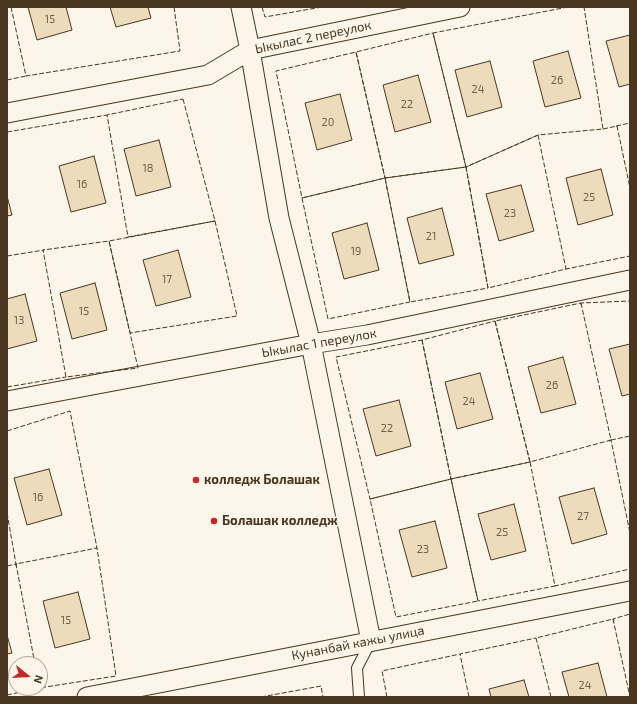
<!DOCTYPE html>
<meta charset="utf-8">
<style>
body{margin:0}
#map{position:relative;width:637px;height:704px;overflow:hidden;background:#fbf6e9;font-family:"Exo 2",sans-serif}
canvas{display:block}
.frame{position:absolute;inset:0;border:8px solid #4a3520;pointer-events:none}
.north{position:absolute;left:8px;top:656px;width:40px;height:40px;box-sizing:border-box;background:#fbf6e9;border:1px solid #b4a999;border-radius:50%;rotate:108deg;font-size:11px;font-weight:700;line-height:16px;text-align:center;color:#4a3520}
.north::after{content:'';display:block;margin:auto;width:14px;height:18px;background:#c62828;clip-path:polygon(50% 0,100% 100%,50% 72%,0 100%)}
</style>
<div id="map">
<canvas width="637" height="704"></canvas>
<div class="frame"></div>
<div class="north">N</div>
</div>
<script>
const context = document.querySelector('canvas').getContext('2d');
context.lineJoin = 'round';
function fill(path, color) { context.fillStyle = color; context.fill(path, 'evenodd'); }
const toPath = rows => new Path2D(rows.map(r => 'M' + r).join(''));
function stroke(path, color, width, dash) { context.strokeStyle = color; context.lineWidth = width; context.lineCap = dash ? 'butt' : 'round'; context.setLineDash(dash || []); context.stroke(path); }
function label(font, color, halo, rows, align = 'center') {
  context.font = font + ' "Exo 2",sans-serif'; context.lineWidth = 3; context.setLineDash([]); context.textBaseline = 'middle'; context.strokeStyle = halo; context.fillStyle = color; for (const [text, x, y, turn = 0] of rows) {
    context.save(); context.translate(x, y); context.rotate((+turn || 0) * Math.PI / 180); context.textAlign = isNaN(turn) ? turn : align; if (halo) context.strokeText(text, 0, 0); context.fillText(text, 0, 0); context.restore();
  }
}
const building = toPath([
 [28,7,66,7,72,30,37,40,28,7],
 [110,7,148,7,151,18,116,27,110,7],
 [630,35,630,84,619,87,606,41,630,35],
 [568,51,581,98,545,107,533,61,568,51],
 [490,61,502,107,467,117,455,70,490,61],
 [418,75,431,122,395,132,383,85,418,75],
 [340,94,352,140,317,150,305,103,340,94],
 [159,140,171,187,136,196,124,149,159,140],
 [94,156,106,203,71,212,59,166,94,156],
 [601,169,613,215,578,225,566,178,601,169],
 [521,185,534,231,499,241,486,194,521,185],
 [7,196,12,215,7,216,7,196],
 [442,208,454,255,419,264,407,218,442,208],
 [367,223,379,270,344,279,332,233,367,223],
 [178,250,191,297,156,306,143,260,178,250],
 [95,283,107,330,72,339,60,293,95,283],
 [25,294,37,341,7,349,7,299,25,294],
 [630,344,630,394,622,396,609,349,630,344],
 [563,357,576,404,541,413,528,367,563,357],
 [480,373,493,419,457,429,445,382,480,373],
 [399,400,411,446,376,456,363,409,399,400],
 [49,469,62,515,27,525,14,478,49,469],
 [594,488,607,534,572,544,559,497,594,488],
 [514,504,526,551,491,560,478,514,514,504],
 [435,521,447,568,412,577,399,530,435,521],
 [78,592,90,639,55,648,43,601,78,592],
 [7,635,12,653,7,654,7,635],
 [598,663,607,697,569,697,562,672,598,663],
 [524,680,529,697,491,697,489,689,524,680]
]);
fill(building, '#ecdcbc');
stroke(building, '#4a3520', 1);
const lane = toPath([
 [359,697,357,668,371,641]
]);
const street = toPath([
 [241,7,250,50,279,218,311,344,371,641],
 [7,113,208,75,250,50,460,7],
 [7,401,311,344,367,335,630,280],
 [87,697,630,591]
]);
stroke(lane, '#4a3520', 12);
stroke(street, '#4a3520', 21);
stroke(lane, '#fbf6e9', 10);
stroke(street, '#fbf6e9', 19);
stroke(toPath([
 [11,7,26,76,180,51,174,7],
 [262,7,265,17,322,7],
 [568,7,433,33,466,167,538,135,603,129,584,7],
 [433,33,466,167,385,178,356,52,433,33],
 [356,52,385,178,302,198,276,71,356,52],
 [7,80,26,76],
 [183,99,215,221,128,237,107,115,183,99],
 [616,126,630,123],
 [603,129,617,126,630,188],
 [7,132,107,115],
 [538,135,566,269,488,288,466,167,538,135],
 [466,167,488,288,410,302,385,178,466,167],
 [385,178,410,302,328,319,302,198,385,178],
 [215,221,237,316,130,333,109,241,215,221],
 [109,241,138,368,66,377,43,250,109,241],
 [7,256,44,250],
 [566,268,566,269,630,256],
 [581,303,611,440,530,462,495,321,581,303],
 [581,305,581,303,630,301],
 [495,321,530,462,451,479,422,340,495,321],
 [422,340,451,479,370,499,336,357,422,340],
 [7,387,66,377],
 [7,431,70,411,97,548,96,548],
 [611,440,630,436],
 [609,441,611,440,630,533],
 [530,462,555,586,478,601,451,479,530,462],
 [451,479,478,601,396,617,370,499,451,479],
 [7,513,16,564,17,564],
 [7,566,16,564,16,566],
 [555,585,555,586,630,569],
 [614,621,613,619,630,614],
 [7,695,39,688,116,676,97,548,16,564,35,664],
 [261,697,321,686,323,697],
 [387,697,382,671,460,654],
 [469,697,460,654,536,638],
 [551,697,536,638,613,619,630,697]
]), '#4a3520', 1, [5, 2]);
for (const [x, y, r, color] of [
 [196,480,4,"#c62828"],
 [214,521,4,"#c62828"]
]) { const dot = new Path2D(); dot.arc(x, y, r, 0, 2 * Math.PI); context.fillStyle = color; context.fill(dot); stroke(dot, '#fbf6e9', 1.5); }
label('11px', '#725f47', null, [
 ["15",50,19],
 ["26",557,80],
 ["24",478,89],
 ["22",407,104],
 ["20",328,122],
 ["18",148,168],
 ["16",82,184],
 ["25",589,197],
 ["23",510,213],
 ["21",431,236],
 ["19",356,251],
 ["17",167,279],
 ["15",84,311],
 ["13",19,320],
 ["26",552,385],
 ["24",469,401],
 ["22",387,428],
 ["16",38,497],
 ["27",583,516],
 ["25",502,532],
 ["23",423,549],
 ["15",66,620],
 ["24",585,685]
]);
label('13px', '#4a3520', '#fbf6e9', [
 ["Ыкылас 2 переулок",313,37,-12],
 ["Ыкылас 1 переулок",319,343,-10],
 ["Кунанбай кажы улица",358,643,-11]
]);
label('bold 13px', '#4a3520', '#fbf6e9', [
 ["колледж Болашак",204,480],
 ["Болашак колледж",222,521]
], 'left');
</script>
